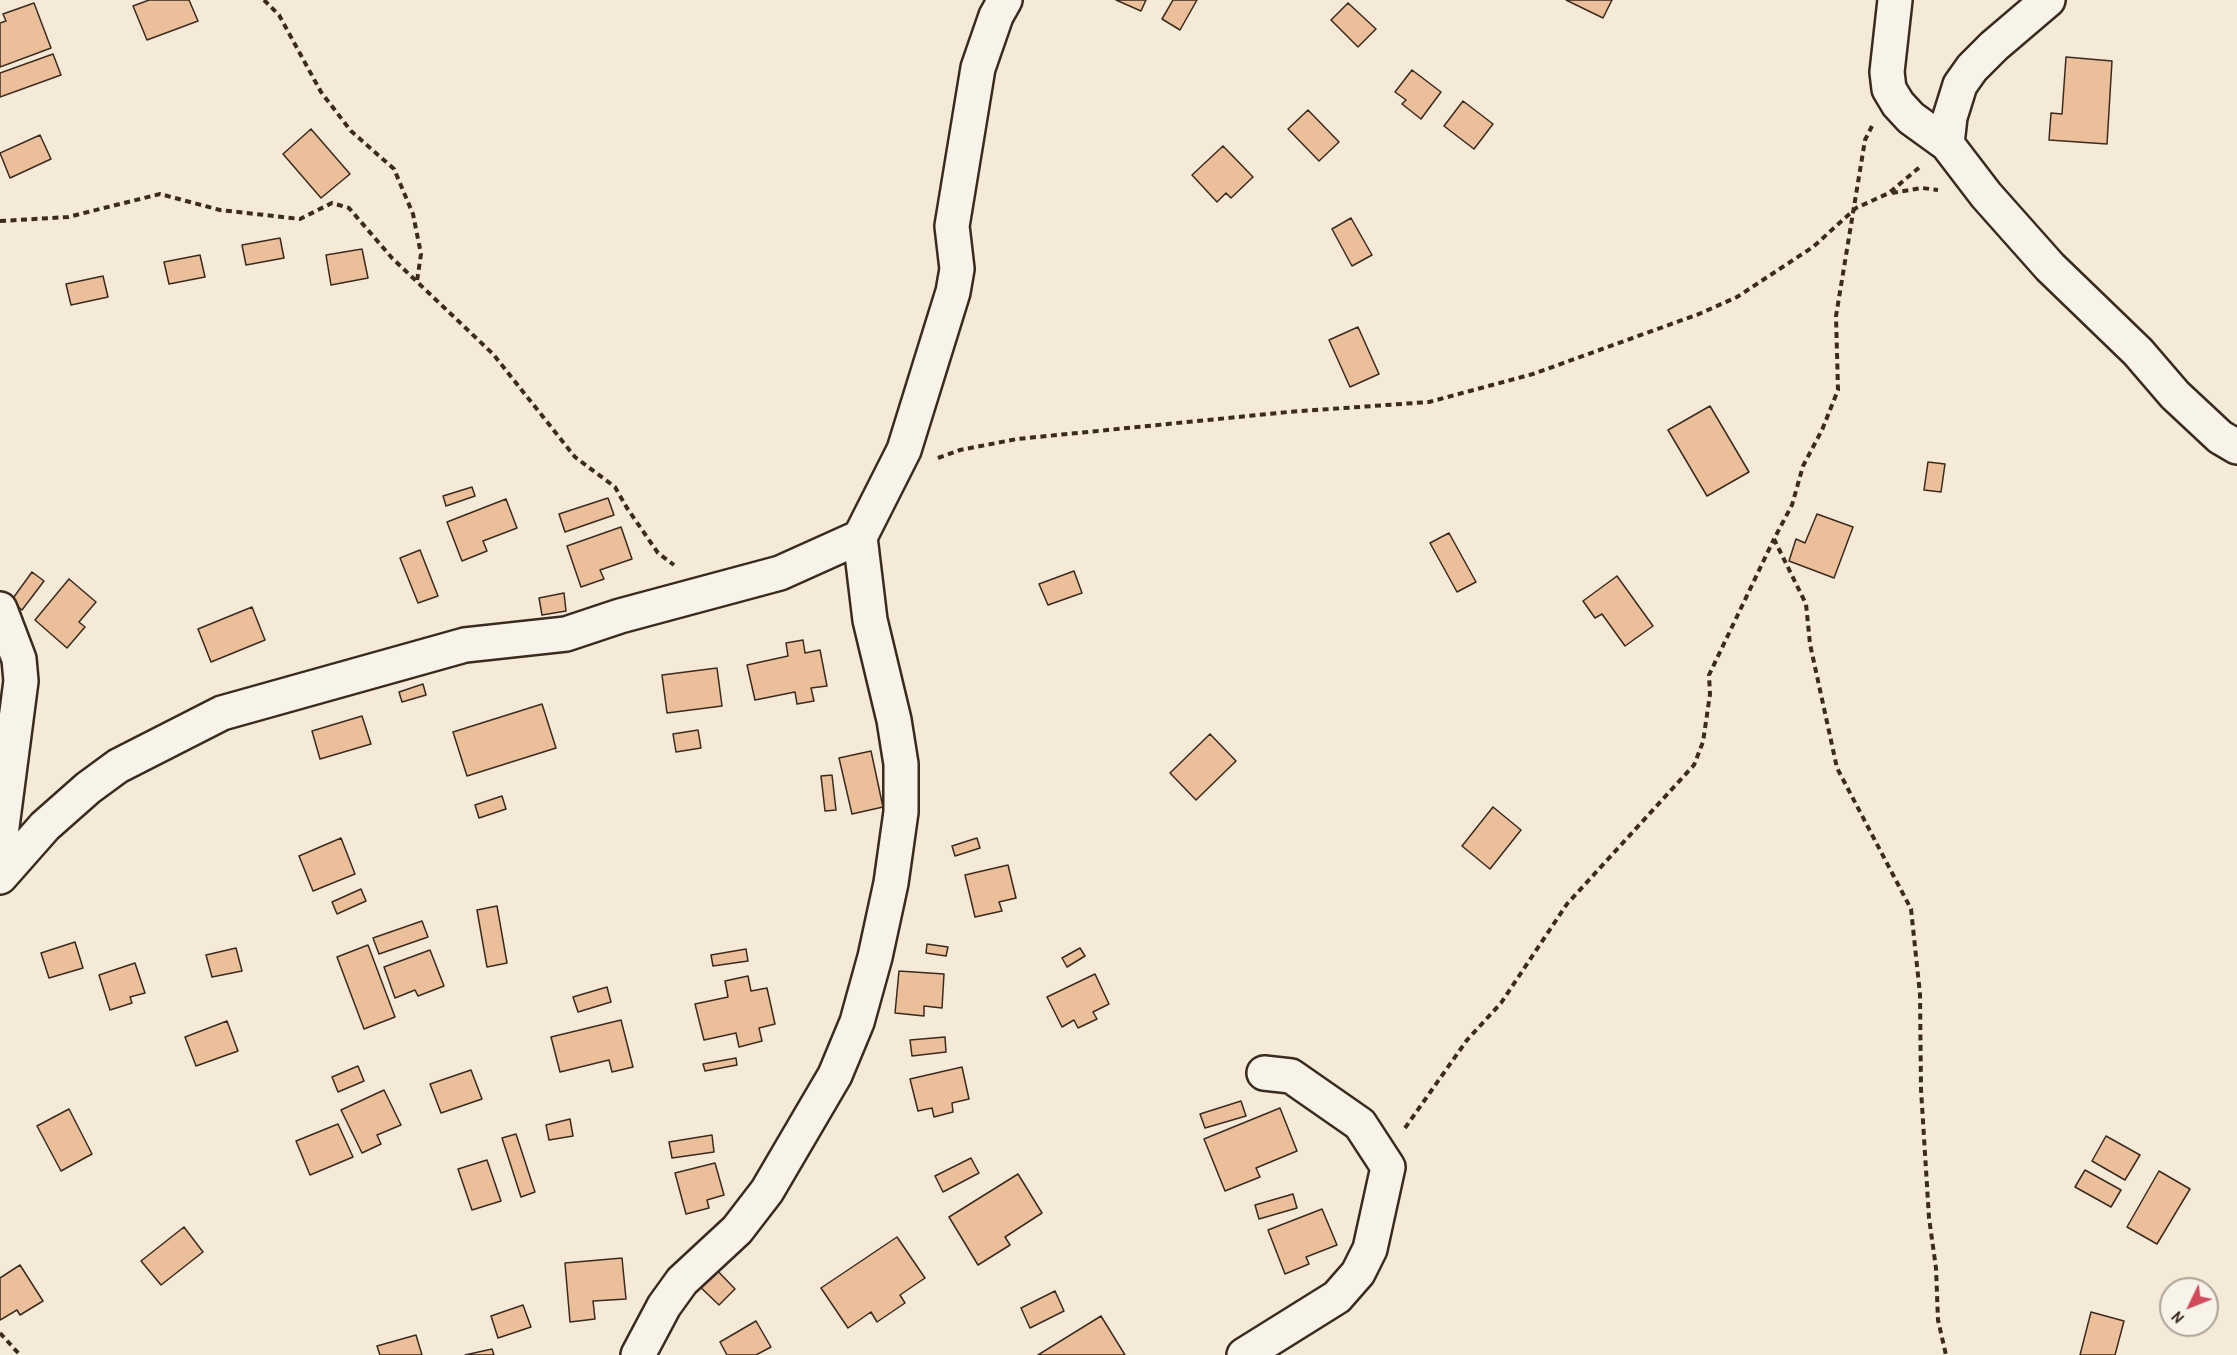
<!DOCTYPE html>
<style>
body{margin:0}
#map{position:relative;width:2237px;height:1355px;overflow:hidden;background:#f5e9d8;font-family:"Patrick Hand",sans-serif}
canvas{display:block}
.north{position:absolute;left:2159px;top:1277px;width:60px;height:60px;box-sizing:border-box;background:#f7f3e8;border:2px solid #aca397;border-radius:50%;rotate:227deg;font-size:16px;font-weight:700;line-height:24px;text-align:center;color:#3b2a1e}
.north::after{content:'';display:block;margin:auto;width:21px;height:27px;background:#d1495b;clip-path:polygon(50% 0,100% 100%,50% 72%,0 100%)}
</style>
<div id="map">
<canvas width="2237" height="1355"></canvas>
<div class="north">N</div>
</div>
<script>
const context = document.querySelector('canvas').getContext('2d');
context.lineJoin = 'round';
function fill(path, color) { context.fillStyle = color; context.fill(path, 'evenodd'); }
const toPath = rows => new Path2D(rows.map(r => 'M' + r).join(''));
function stroke(path, color, width, dash) { context.strokeStyle = color; context.lineWidth = width; context.lineCap = dash ? 'butt' : 'round'; context.setLineDash(dash || []); context.stroke(path); }
const building = toPath([
 [149,0,189,0,198,21,147,40,133,6,149,0],
 [1116,0,1146,0,1141,11,1116,0],
 [1173,0,1197,0,1180,30,1162,19,1173,0],
 [1566,0,1612,0,1603,18,1566,0],
 [34,3,51,48,0,67,0,23,6,21,3,14,34,3],
 [1348,3,1376,29,1358,47,1331,20,1348,3],
 [53,54,61,75,0,97,0,73,53,54],
 [2066,57,2112,61,2107,144,2049,140,2051,113,2062,114,2066,57],
 [1412,70,1441,92,1421,119,1402,104,1406,100,1395,92,1412,70],
 [1463,101,1493,124,1474,149,1444,126,1463,101],
 [1308,110,1339,142,1319,161,1288,129,1308,110],
 [311,129,350,174,321,198,283,154,311,129],
 [40,135,51,159,10,178,0,153,40,135],
 [1223,146,1253,177,1231,198,1226,193,1217,202,1192,175,1223,146],
 [1351,218,1372,255,1352,266,1332,229,1351,218],
 [280,238,284,258,246,265,242,245,280,238],
 [362,249,368,278,331,285,326,255,362,249],
 [200,255,205,277,169,284,164,262,200,255],
 [103,276,108,297,71,305,66,284,103,276],
 [1358,327,1379,374,1350,387,1329,340,1358,327],
 [1710,406,1749,472,1707,496,1668,430,1710,406],
 [1928,462,1945,464,1941,492,1924,490,1928,462],
 [472,487,475,496,446,506,443,496,472,487],
 [608,498,614,515,565,532,559,514,608,498],
 [506,499,517,528,483,541,487,551,462,561,447,522,506,499],
 [1817,514,1853,527,1834,578,1789,561,1796,539,1805,543,1817,514],
 [621,527,632,559,600,570,604,579,581,587,567,546,621,527],
 [1449,533,1476,582,1457,592,1430,543,1449,533],
 [420,550,438,596,418,603,400,558,420,550],
 [1074,571,1082,593,1048,605,1039,584,1074,571],
 [32,572,44,581,22,610,11,601,32,572],
 [1617,576,1653,626,1625,646,1602,614,1595,618,1583,601,1617,576],
 [69,579,96,602,79,622,85,627,67,648,35,620,69,579],
 [564,593,566,611,542,615,539,598,564,593],
 [252,607,265,640,211,662,198,629,252,607],
 [803,640,805,653,820,650,827,686,811,688,814,701,797,704,795,692,755,700,747,665,788,656,786,643,803,640],
 [717,668,722,706,667,713,662,675,717,668],
 [423,684,426,695,402,702,399,692,423,684],
 [542,704,556,748,467,776,453,732,542,704],
 [362,716,371,744,320,759,312,731,362,716],
 [698,730,701,748,676,752,673,734,698,730],
 [1210,734,1236,761,1196,800,1170,773,1210,734],
 [871,751,883,807,852,814,839,758,871,751],
 [832,775,836,810,825,811,821,776,832,775],
 [502,796,506,809,479,818,475,805,502,796],
 [1493,807,1521,830,1490,869,1462,846,1493,807],
 [341,838,355,874,313,891,299,856,341,838],
 [977,838,980,848,955,856,952,846,977,838],
 [1008,865,1016,898,999,902,1002,911,975,917,965,875,1008,865],
 [361,889,366,901,337,914,332,902,361,889],
 [497,906,507,963,487,967,477,910,497,906],
 [422,921,428,937,379,954,373,938,422,921],
 [75,942,83,968,49,978,41,953,75,942],
 [927,944,948,947,946,956,926,953,927,944],
 [368,945,395,1017,364,1029,337,957,368,945],
 [236,948,242,971,212,977,206,955,236,948],
 [1080,948,1085,956,1067,967,1062,958,1080,948],
 [746,949,748,961,713,966,711,955,746,949],
 [430,950,444,986,418,996,415,990,395,998,384,967,430,950],
 [135,963,145,993,130,997,132,1003,110,1010,99,975,135,963],
 [899,971,944,974,942,1008,924,1006,924,1016,895,1013,899,971],
 [1095,974,1109,1004,1093,1012,1097,1019,1078,1028,1074,1020,1062,1027,1047,997,1095,974],
 [748,976,751,991,767,988,775,1024,759,1028,762,1041,739,1047,736,1033,704,1040,695,1004,728,997,725,981,748,976],
 [607,987,611,1002,578,1012,573,997,607,987],
 [621,1020,633,1067,612,1072,609,1060,560,1072,551,1037,621,1020],
 [227,1021,238,1051,196,1066,185,1037,227,1021],
 [945,1037,946,1052,912,1056,910,1040,945,1037],
 [736,1058,737,1065,705,1071,703,1064,736,1058],
 [358,1066,364,1081,338,1092,332,1077,358,1066],
 [962,1067,969,1099,952,1103,953,1112,934,1117,932,1108,918,1111,910,1079,962,1067],
 [471,1070,482,1099,441,1113,430,1084,471,1070],
 [384,1090,401,1125,377,1135,381,1144,362,1153,341,1110,384,1090],
 [1241,1101,1246,1116,1205,1128,1200,1114,1241,1101],
 [1280,1108,1297,1151,1256,1168,1260,1177,1225,1191,1204,1139,1280,1108],
 [69,1109,92,1154,61,1171,37,1126,69,1109],
 [570,1119,573,1136,549,1140,546,1125,570,1119],
 [338,1124,353,1157,310,1175,296,1141,338,1124],
 [516,1134,535,1192,521,1197,502,1138,516,1134],
 [712,1135,714,1152,672,1158,669,1142,712,1135],
 [2106,1136,2140,1155,2125,1180,2092,1161,2106,1136],
 [971,1158,979,1173,943,1192,935,1176,971,1158],
 [487,1160,501,1201,472,1210,458,1169,487,1160],
 [715,1163,724,1195,707,1200,709,1208,686,1214,675,1173,715,1163],
 [2085,1170,2121,1190,2111,1207,2075,1187,2085,1170],
 [2159,1171,2190,1189,2157,1244,2127,1227,2159,1171],
 [1018,1174,1042,1213,1005,1237,1010,1245,978,1265,949,1217,1018,1174],
 [1293,1194,1297,1208,1259,1219,1255,1205,1293,1194],
 [1322,1209,1337,1245,1306,1257,1309,1264,1285,1274,1268,1230,1322,1209],
 [184,1227,203,1252,161,1285,141,1261,184,1227],
 [897,1237,925,1278,900,1295,905,1303,877,1322,871,1312,848,1328,821,1288,897,1237],
 [622,1258,626,1299,593,1301,595,1319,570,1322,565,1263,622,1258],
 [20,1265,43,1301,20,1315,17,1310,0,1320,0,1278,20,1265],
 [712,1265,735,1289,719,1305,695,1282,712,1265],
 [1055,1291,1064,1311,1030,1328,1021,1308,1055,1291],
 [523,1305,531,1327,498,1338,491,1316,523,1305],
 [2091,1312,2124,1321,2115,1355,2080,1355,2091,1312],
 [1101,1316,1125,1355,1038,1355,1101,1316],
 [756,1321,771,1347,756,1355,727,1355,720,1342,756,1321],
 [416,1335,422,1355,380,1355,377,1346,416,1335],
 [492,1349,494,1355,465,1355,492,1349]
]);
fill(building, '#ebbf9a');
stroke(building, '#3b2a1e', 1.5);
const minor = toPath([
 [1895,0,1887,72,1889,89,1898,104,1911,118,1947,144,1986,195,2050,267,2138,352,2175,395,2220,437,2237,447],
 [1947,144,1950,117,1960,85,1972,68,1994,46,2048,0],
 [0,609,19,659,21,681,0,842],
 [0,877,45,826,88,788,118,766,222,713,465,645,566,634,620,616,780,573,860,537,904,450,953,292,957,269,952,226,978,68,996,16,1005,0],
 [638,1355,664,1306,682,1281,737,1230,767,1191,835,1075,857,1022,875,957,891,883,901,812,901,764,894,720,870,620,860,537],
 [1244,1355,1337,1297,1358,1273,1370,1249,1388,1167,1360,1124,1291,1076,1264,1073]
]);
stroke(minor, '#3b2a1e', 38);
stroke(toPath([
 [264,0,279,15,321,92,351,131,394,169,413,214,421,254,417,281],
 [1872,126,1865,140,1836,316,1838,390,1822,430,1803,466,1792,505,1774,539,1806,604,1810,644,1837,768,1911,909,1920,994,1921,1089,1929,1218,1936,1268,1938,1320,1946,1355],
 [1892,193,1922,188,1938,190],
 [0,221,68,217,160,194,220,210,300,219,332,203,349,208,392,258,493,354,575,457,615,487,627,508,658,553,674,565],
 [938,458,960,450,1017,439,1288,412,1429,402,1533,374,1699,314,1737,297,1813,247,1856,208,1889,193,1921,166],
 [1405,1128,1467,1040,1501,1003,1567,904,1694,765,1703,742,1710,694,1709,675,1774,539],
 [0,1333,20,1355]
]), '#3b2a1e', 4, [6, 4.5]);
stroke(minor, '#f7f3e8', 33);
</script>
